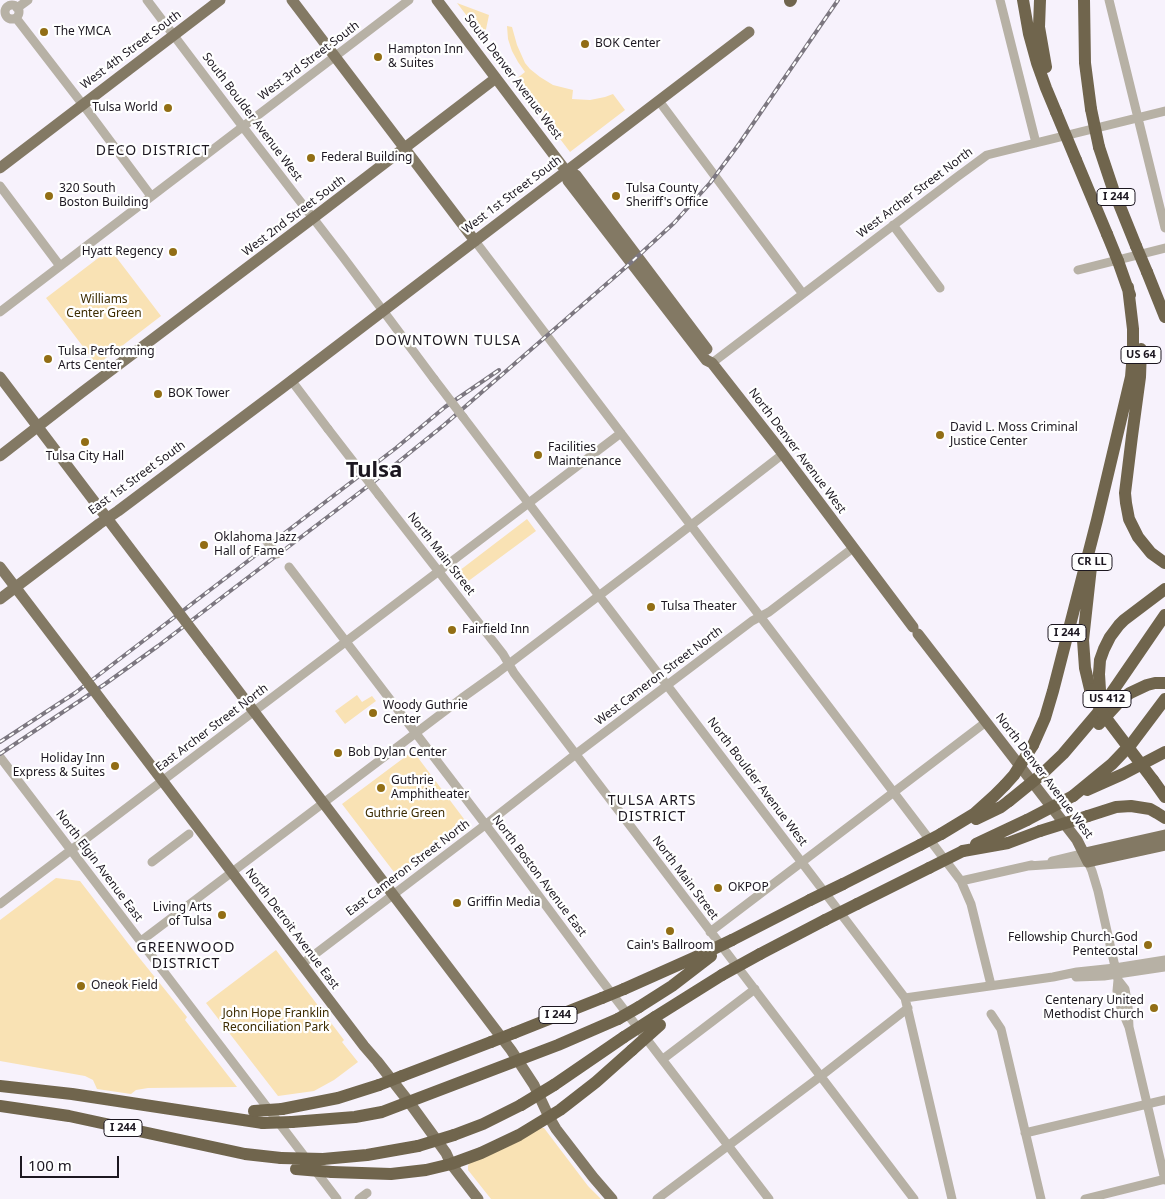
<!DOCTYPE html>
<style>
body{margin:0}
#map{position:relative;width:1165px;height:1199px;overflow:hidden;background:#f7f2fc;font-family:"Noto Sans",sans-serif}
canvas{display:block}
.scale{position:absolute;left:20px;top:1156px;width:99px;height:22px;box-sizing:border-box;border:2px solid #1c1720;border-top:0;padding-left:6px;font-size:15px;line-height:18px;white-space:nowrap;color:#1c1720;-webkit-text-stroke:4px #fff;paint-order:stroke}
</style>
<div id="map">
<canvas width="1165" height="1199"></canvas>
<div class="scale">100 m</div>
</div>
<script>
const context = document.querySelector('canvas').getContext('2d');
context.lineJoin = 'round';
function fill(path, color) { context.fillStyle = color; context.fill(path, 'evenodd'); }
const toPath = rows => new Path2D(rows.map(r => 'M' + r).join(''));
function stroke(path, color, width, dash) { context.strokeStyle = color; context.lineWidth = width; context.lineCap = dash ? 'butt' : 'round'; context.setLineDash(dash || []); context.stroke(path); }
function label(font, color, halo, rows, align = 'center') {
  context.font = font + ' "Noto Sans",sans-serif'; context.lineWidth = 4.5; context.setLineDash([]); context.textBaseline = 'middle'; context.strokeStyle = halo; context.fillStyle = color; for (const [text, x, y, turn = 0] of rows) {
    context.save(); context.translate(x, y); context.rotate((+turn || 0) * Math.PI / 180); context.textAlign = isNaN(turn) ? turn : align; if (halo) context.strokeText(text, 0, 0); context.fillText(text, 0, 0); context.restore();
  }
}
fill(toPath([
 [457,3,489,15,485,34,480,33],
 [507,26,512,27,517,45,525,63,530,69,540,77,553,85,573,90,572,99,590,100,605,97,613,94,625,110,570,152,515,80,525,72,518,62,512,51,508,39],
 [110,249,161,316,97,365,46,298],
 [527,519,536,531,463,585,455,574],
 [357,695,362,702,372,696,376,701,345,724,335,711],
 [413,751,467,823,397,876,342,804],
 [56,878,80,881,137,955,187,1017,185,1020,237,1087,148,1088,136,1090,131,1094,97,1089,93,1080,85,1076,0,1061,0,920],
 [276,950,344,1040,342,1042,358,1062,334,1080,314,1091,278,1096,206,1003],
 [538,1128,544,1128,588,1186,601,1199,491,1199,468,1170,468,1166,469,1163]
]), '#f9e2b4');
stroke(toPath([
 [147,0,243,127,343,257,434,379],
 [1000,0,1036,143],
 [1109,0,1165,228],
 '5 12a7 7 0 1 1 14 0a7 7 0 1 1-14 0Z',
 [17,8,28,0],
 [16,18,87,110,151,196],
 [659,101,803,294],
 [0,186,60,266],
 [893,225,940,288],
 [475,241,961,881,971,904,991,985],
 [1078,270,1165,248],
 [0,312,409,0],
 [712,363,957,177,987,155,1165,111],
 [291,380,328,429],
 [463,417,905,998,952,1199],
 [379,495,503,654,514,673,914,1199],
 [289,567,498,841,596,973,769,1199],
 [0,757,337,1199],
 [1052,861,1085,853],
 [152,862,189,834],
 [1028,866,1088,862,1092,871,1098,891,1118,980,1117,991,1121,1008,1129,1027],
 [961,881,1032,865],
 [0,904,621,433],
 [710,932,986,722],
 [141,941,462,698,497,673,646,560,783,454],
 [302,964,485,825,576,754,752,621,769,612,853,548],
 [1076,977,1104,976,1165,967],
 [1118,980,1125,989,1128,1006,1129,1027,1165,1180],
 [905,998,1053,977,1077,972,1115,968,1165,960],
 [991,1014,1001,1029,1041,1199],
 [663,1059,755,989],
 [1025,1133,1165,1100],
 [359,1199,367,1193],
 [657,1199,821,1076,908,1008],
 [1085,1199,1165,1179]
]), '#b7b1a5', 9);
stroke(toPath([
 [292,0,475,241],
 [437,0,566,171,568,181,706,360,712,363,777,446,913,627],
 [0,168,220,0],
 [566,171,576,175,707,349],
 [0,377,144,567],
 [0,456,81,393,313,218,496,78],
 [0,567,83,676],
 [0,599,99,524,118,511,282,388,749,32],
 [918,634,1077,840,1088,862,1165,845],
 [208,651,511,1050,534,1085,549,1117,556,1129,593,1177,612,1199],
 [111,713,364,1046,377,1061,409,1102,446,1153,451,1164,478,1199],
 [1085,853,1165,835]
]), '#837964', 11);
stroke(toPath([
 [1023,0,1029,34,1037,63,1046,88,1056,112],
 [1040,0,1039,27,1046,67],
 [1084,0,1085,63,1091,109],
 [790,1,791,0],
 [1099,147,1113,189,1136,246],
 [1076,160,1107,234],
 [1118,261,1130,295],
 [1147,272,1165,317],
 [1141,349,1140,377,1132,436,1125,493,1126,503,1129,519,1138,537,1151,553,1165,563],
 [1099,674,1100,660,1104,649,1110,637,1119,625,1124,620,1165,589],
 [1090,689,1085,668,1083,640,1091,567],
 [1099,724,1123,698,1130,693,1147,685,1155,683,1165,683],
 [1033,745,1045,718,1053,691,1097,520,1131,377,1133,353,1133,329,1128,287],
 [1041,775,1063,754,1097,714,1165,615],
 [1153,780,1165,797],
 [1087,790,1123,774,1165,752],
 [1073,796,1112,764,1132,743,1165,699],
 [1088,816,1116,807,1131,806,1150,809,1157,813,1165,818],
 [976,819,1001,807,1009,801],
 [941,834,974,814,994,796,1005,785],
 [976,844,1027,820],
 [963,851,1008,843,1040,831],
 [843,884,920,845],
 [857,904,929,868],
 [732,940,810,900],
 [760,954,825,920],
 [624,989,707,952],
 [639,1007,672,986,711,956],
 [655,1017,722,975],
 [514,1033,602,998],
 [402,1076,491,1042],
 [554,1085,624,1037],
 [0,1086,72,1094,263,1123],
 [0,1106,69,1116,245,1154,281,1158],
 [282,1109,338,1098,379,1085],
 [292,1122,355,1117,382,1112,558,1045,618,1019],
 [454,1135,483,1124,521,1105],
 [323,1159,367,1155,418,1146],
 [332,1172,391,1174,426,1170,451,1164,481,1153,519,1135,560,1110,596,1082,632,1050]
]), '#70654d', 12);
const rail = toPath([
 [0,742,75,693,396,448,445,407,499,370],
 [0,754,105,684,158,646,376,480,444,425,626,267,674,223,710,183,739,144,838,0]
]);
stroke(rail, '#7c7780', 4);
stroke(rail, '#fff', 2, [5.5]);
stroke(toPath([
 [434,379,463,417],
 [328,429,379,495],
 [264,538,277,554]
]), '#b7b1a5', 9);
stroke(toPath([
 [144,567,208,651],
 [83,676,111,713]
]), '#837964', 11);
stroke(toPath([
 [1091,109,1099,147],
 [1056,112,1076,160],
 [1107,234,1118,261],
 [1136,246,1147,272],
 [1099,674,1100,690,1103,705],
 [1090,689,1103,714,1153,780],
 [1005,785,1014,775,1033,745],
 [1009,801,1041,775],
 [1027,820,1073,796],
 [1040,831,1088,816],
 [920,845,941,834],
 [929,868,963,851],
 [810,900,843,884],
 [825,920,857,904],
 [707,952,732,940],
 [722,975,760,954],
 [602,998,624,989],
 [618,1019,639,1007],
 [624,1037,655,1017],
 [491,1042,514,1033],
 [632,1050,660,1025],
 [379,1085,402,1076],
 [521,1105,554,1085],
 [254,1111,282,1109],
 [263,1123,292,1122],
 [418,1146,454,1135],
 [281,1158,323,1159],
 [296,1169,332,1172]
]), '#70654d', 12);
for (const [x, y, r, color] of [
 [44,32,5,"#926e15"],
 [585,44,5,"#926e15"],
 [378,57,5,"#926e15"],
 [168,108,5,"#926e15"],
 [311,158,5,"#926e15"],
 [49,196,5,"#926e15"],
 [616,196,5,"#926e15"],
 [173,252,5,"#926e15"],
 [48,359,5,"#926e15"],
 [158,394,5,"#926e15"],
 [940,435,5,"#926e15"],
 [85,442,5,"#926e15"],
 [538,455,5,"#926e15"],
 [204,545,5,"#926e15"],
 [651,607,5,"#926e15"],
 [452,630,5,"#926e15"],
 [373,713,5,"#926e15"],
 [338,753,5,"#926e15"],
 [115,766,5,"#926e15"],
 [381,788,5,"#926e15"],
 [718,888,5,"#926e15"],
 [457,903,5,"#926e15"],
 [222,915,5,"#926e15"],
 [670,931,5,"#926e15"],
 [1148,945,5,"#926e15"],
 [81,986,5,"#926e15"],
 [1154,1008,5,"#926e15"]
]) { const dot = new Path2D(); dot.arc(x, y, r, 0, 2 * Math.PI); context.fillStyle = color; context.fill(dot); stroke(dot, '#fff', 2); }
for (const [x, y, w] of [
 [1116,197,38],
 [1141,355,40],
 [1092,562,40],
 [1067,633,38],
 [1107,699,48],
 [558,1015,38],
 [123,1128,38]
]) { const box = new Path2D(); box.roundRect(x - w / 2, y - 8.5, w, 17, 4); context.fillStyle = '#fff'; context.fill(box); stroke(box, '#1c1720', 1); }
label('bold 11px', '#1c1720', null, [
 ["I 244",1116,197],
 ["US 64",1141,355],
 ["CR LL",1092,562],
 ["I 244",1067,633],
 ["US 412",1107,699],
 ["I 244",558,1015],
 ["I 244",123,1128]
]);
label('12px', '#1c1720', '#fff', [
 ["The YMCA",54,32],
 ["BOK Center",595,44],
 ["Hampton Inn",388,50],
 ["& Suites",388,64],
 ["Tulsa World",158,108,"right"],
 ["Federal Building",321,158],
 ["320 South",59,189],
 ["Boston Building",59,203],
 ["Tulsa County",626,189],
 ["Sheriff's Office",626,203],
 ["Hyatt Regency",163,252,"right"],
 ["Tulsa Performing",58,352],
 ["Arts Center",58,366],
 ["BOK Tower",168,394],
 ["David L. Moss Criminal",950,428],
 ["Justice Center",950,442],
 ["Facilities",548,448],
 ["Maintenance",548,462],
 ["Tulsa City Hall",85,457,"center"],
 ["Oklahoma Jazz",214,538],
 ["Hall of Fame",214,552],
 ["Tulsa Theater",661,607],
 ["Fairfield Inn",462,630],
 ["Woody Guthrie",383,706],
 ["Center",383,720],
 ["Bob Dylan Center",348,753],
 ["Holiday Inn",105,759,"right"],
 ["Express & Suites",105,773,"right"],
 ["Guthrie",391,781],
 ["Amphitheater",391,795],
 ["OKPOP",728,888],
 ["Griffin Media",467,903],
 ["Living Arts",212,908,"right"],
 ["of Tulsa",212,922,"right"],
 ["Fellowship Church-God",1138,938,"right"],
 ["Pentecostal",1138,952,"right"],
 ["Cain's Ballroom",670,946,"center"],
 ["Oneok Field",91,986],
 ["Centenary United",1144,1001,"right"],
 ["Methodist Church",1144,1015,"right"]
], 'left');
label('12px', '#1c1720', '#fff', [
 ["West 4th Street South",131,50,-37],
 ["West 3rd Street South",309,61,-37],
 ["South Denver Avenue West",513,77,53],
 ["South Boulder Avenue West",252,117,53],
 ["West Archer Street North",915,193,-37],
 ["West 1st Street South",512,195,-37],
 ["West 2nd Street South",294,216,-37],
 ["North Denver Avenue West",797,451,53],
 ["East 1st Street South",137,478,-36],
 ["North Main Street",441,554,52],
 ["West Cameron Street North",659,676,-37],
 ["East Archer Street North",212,728,-37],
 ["North Denver Avenue West",1044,776,53],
 ["North Boulder Avenue West",757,782,53],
 ["North Elgin Avenue East",99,866,53],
 ["East Cameron Street North",408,868,-37],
 ["North Boston Avenue East",539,876,53],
 ["North Main Street",685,878,53],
 ["North Detroit Avenue East",292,929,53]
]);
label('12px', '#3d2c01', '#fff', [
 ["Williams",104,300],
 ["Center Green",104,314],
 ["Guthrie Green",405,814],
 ["John Hope Franklin",276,1014],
 ["Reconciliation Park",276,1028]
]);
context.letterSpacing = '1px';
label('14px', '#1c1720', '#fff', [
 ["DECO DISTRICT",153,151],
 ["DOWNTOWN TULSA",448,341],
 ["TULSA ARTS",652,801],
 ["DISTRICT",652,817],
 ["GREENWOOD",186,948],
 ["DISTRICT",186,964]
]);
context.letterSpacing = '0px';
label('bold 22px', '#1c1720', '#fff', [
 ["Tulsa",374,471]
]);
</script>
